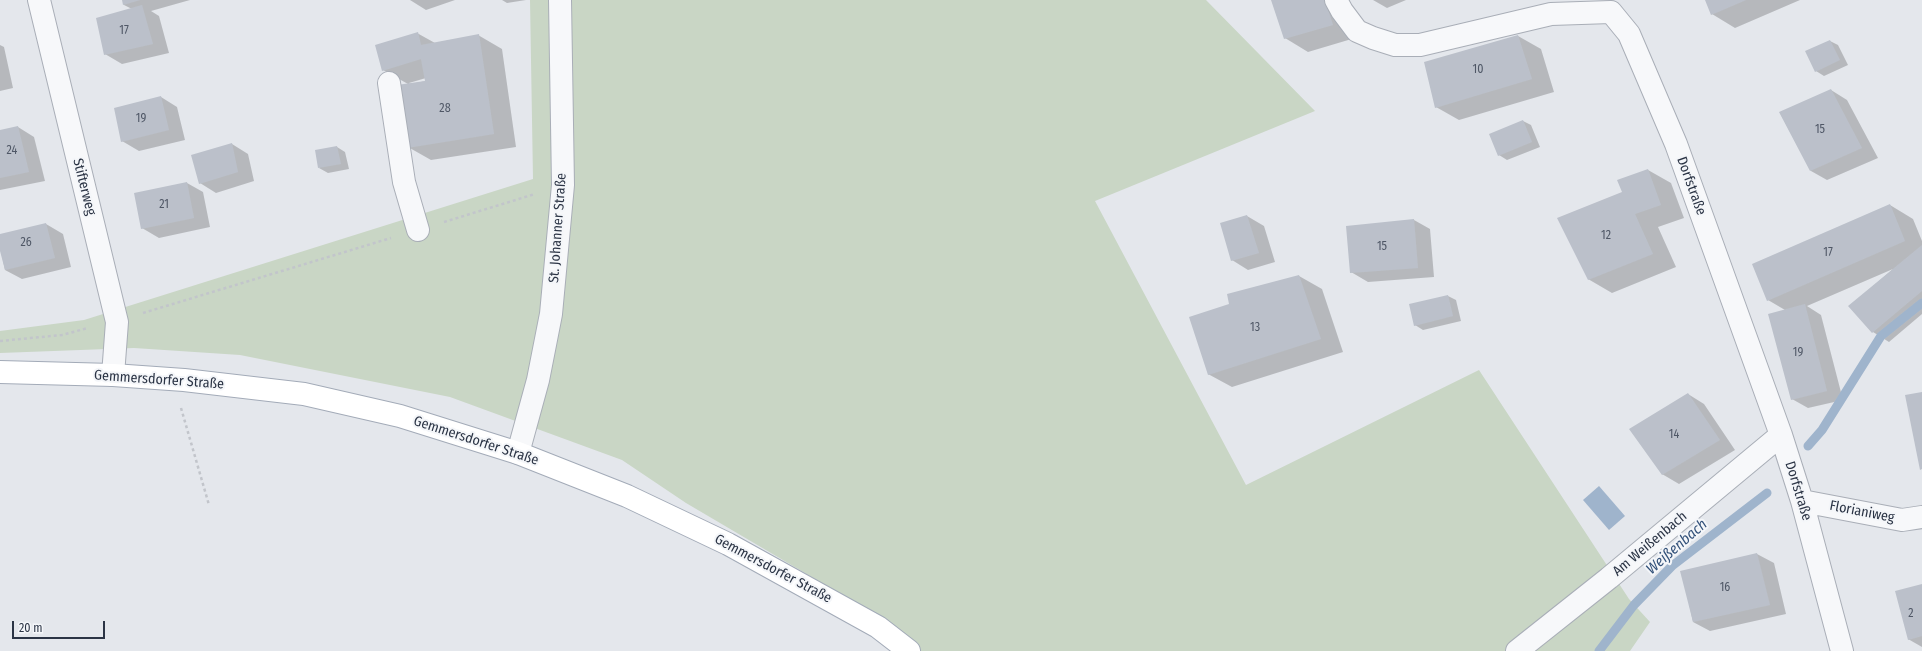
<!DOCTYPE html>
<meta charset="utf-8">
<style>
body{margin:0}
#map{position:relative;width:1922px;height:651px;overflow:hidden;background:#e4e7ec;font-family:"Fira Sans Condensed",sans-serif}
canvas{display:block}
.scale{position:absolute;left:12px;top:621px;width:93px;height:18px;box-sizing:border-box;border:2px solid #2b3445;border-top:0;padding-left:5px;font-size:12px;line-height:14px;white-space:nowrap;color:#2b3445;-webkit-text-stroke:3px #f4f6f9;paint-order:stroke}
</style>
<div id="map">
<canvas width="1922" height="651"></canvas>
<div class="scale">20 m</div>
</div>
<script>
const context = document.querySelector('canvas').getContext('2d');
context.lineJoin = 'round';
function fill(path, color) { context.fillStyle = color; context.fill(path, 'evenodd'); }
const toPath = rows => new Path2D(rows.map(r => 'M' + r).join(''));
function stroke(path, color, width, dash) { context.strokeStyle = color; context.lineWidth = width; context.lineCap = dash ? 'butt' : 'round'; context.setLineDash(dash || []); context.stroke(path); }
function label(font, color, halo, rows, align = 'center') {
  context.font = font + ' "Fira Sans Condensed",sans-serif'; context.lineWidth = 4; context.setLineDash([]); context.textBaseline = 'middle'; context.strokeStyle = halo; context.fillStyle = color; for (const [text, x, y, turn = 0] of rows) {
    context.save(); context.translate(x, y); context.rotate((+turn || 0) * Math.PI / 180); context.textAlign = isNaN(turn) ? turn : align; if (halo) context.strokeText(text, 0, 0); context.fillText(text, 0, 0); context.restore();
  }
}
fill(toPath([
 [530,0,1206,0,1315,111,1095,201,1246,485,1479,370,1629,599,1650,622,1630,651,921,651,861,606,686,503,622,460,450,397,240,355,134,348,0,353,0,331,84,320,533,179]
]), '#c9d6c5');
fill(toPath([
 [1599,486,1625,516,1609,530,1583,500]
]), '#9fb4cc');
fill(toPath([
 [123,0,190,0,151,11,159,16,169,53,122,64,105,54,132,9,124,5],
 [410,0,455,0,426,10],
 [502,0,526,0,507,3],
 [1272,0,1343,0,1355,38,1308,52,1285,38],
 [1373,0,1406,0,1387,8],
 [1706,0,1800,0,1735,28,1712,14],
 [417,33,435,43,478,35,502,49,516,147,431,160,408,147,408,84,383,70],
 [426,78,426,81,410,84,409,83],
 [1518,36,1541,49,1554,92,1459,120,1436,107],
 [1830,41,1838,45,1848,65,1824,76,1816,71],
 [0,45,4,47,13,88,0,91],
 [1831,90,1847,100,1878,158,1827,180,1811,171,1780,113],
 [161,97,177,107,185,140,139,151,122,141],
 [1523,121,1531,125,1540,147,1507,160,1499,155],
 [18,127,34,137,45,181,0,190,0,131],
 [232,144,248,154,254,181,216,193,200,183],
 [337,147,345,152,349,169,328,173,319,168],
 [1648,170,1671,183,1684,218,1658,227,1676,267,1612,293,1588,279,1623,193],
 [187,183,203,192,210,227,159,238,142,228],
 [1890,205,1913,219,1922,241,1922,314,1889,342,1873,332,1850,306,1893,269,1807,306,1821,315,1843,400,1808,408,1792,399,1785,310,1768,300],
 [1247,216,1264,226,1275,262,1248,270,1232,260],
 [1414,220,1430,229,1434,277,1368,282,1351,272],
 [46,224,63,234,71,267,22,279,5,270,0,247,0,235],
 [1299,276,1322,289,1343,352,1232,387,1208,374,1230,305],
 [1448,296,1456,300,1461,321,1423,330,1415,325],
 [1688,394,1704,404,1735,450,1679,484,1662,474],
 [1757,554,1774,563,1786,614,1710,631,1693,622,1682,572],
 [1922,585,1922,647,1908,639]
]), '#0003');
stroke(toPath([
 [1808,446,1822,430,1881,336,1922,303],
 [1599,651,1634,605,1672,566,1767,493]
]), '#9fb4cc', 9);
fill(toPath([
 [122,0,140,0,123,5],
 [1271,0,1325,0,1333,25,1284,39],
 [1705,0,1746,0,1711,15],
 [142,5,153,44,104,55,96,18],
 [418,32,421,45,479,34,494,134,407,148,397,85,425,81,421,59,382,71,375,45],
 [1518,35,1532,79,1435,108,1424,62],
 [1830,40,1840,60,1815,72,1805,51],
 [1831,89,1862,148,1810,171,1779,112],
 [161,96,169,130,121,142,114,108],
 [1523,120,1532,142,1498,156,1489,134],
 [18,126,29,172,0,178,0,130],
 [232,143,238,172,199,184,191,155],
 [337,146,341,164,318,168,315,150],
 [1648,169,1661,205,1635,214,1653,254,1588,280,1557,218,1622,192,1617,180],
 [187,182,194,218,141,229,134,193],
 [1890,204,1905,241,1767,301,1752,264],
 [1247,215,1259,253,1231,261,1220,223],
 [1414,219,1418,268,1350,273,1346,226],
 [46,223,55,258,5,270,0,251,0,234],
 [1922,245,1922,291,1872,333,1848,306],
 [1299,275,1321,339,1208,375,1189,317,1229,304,1227,294],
 [1448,295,1453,316,1414,326,1409,304],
 [1805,304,1827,391,1791,400,1768,314],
 [1922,392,1922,469,1920,470,1905,395],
 [1688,393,1720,440,1662,475,1629,429],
 [1757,553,1770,605,1693,622,1680,571],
 [1922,584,1922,636,1908,640,1895,591]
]), '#bbc0ca');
const minor = toPath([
 [39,0,117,322,113,375],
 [1336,0,1342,11,1357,31,1373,38,1395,45,1420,45,1551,14,1611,12,1629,34,1676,144,1781,435,1802,501,1842,651],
 [389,83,404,182,418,230],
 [518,453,538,380,551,314,563,185,560,0],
 [1802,501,1902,520,1922,517],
 [1517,651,1609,578,1781,435]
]);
const major = toPath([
 [0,372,113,375,184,380,304,394,400,416,518,453,627,496,728,544,878,627,909,651]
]);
stroke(minor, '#a9aeb7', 24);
stroke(major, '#a3abb8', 24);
stroke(toPath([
 [444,222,535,194],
 [143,313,391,238],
 [0,341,62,335,88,328],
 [181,408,209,505]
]), '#c2c5cb', 2.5, [3, 3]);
stroke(minor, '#f7f8fa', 22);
stroke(major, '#fff', 22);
label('12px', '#4f5766', null, [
 ["17",124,31],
 ["10",1478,70],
 ["28",445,109],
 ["19",141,119],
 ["15",1820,130],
 ["24",12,151],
 ["21",164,205],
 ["12",1606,236],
 ["26",26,243],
 ["15",1382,247],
 ["17",1828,253],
 ["13",1255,328],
 ["19",1798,353],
 ["14",1674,435],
 ["16",1725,588],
 ["2",1911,614]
]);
label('14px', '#2b3445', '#f4f6f9', [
 ["Dorfstraße",1691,186,70],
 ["Stifterweg",84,187,76],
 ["St. Johanner Straße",558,228,-86],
 ["Gemmersdorfer Straße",159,380,4],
 ["Gemmersdorfer Straße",476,441,18],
 ["Dorfstraße",1798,491,73],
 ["Florianiweg",1862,512,11],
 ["Am Weißenbach",1650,544,-40],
 ["Gemmersdorfer Straße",773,569,28]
]);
label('italic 15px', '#34527a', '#f4f6f9', [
 ["Weißenbach",1677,547,-41]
]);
</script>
